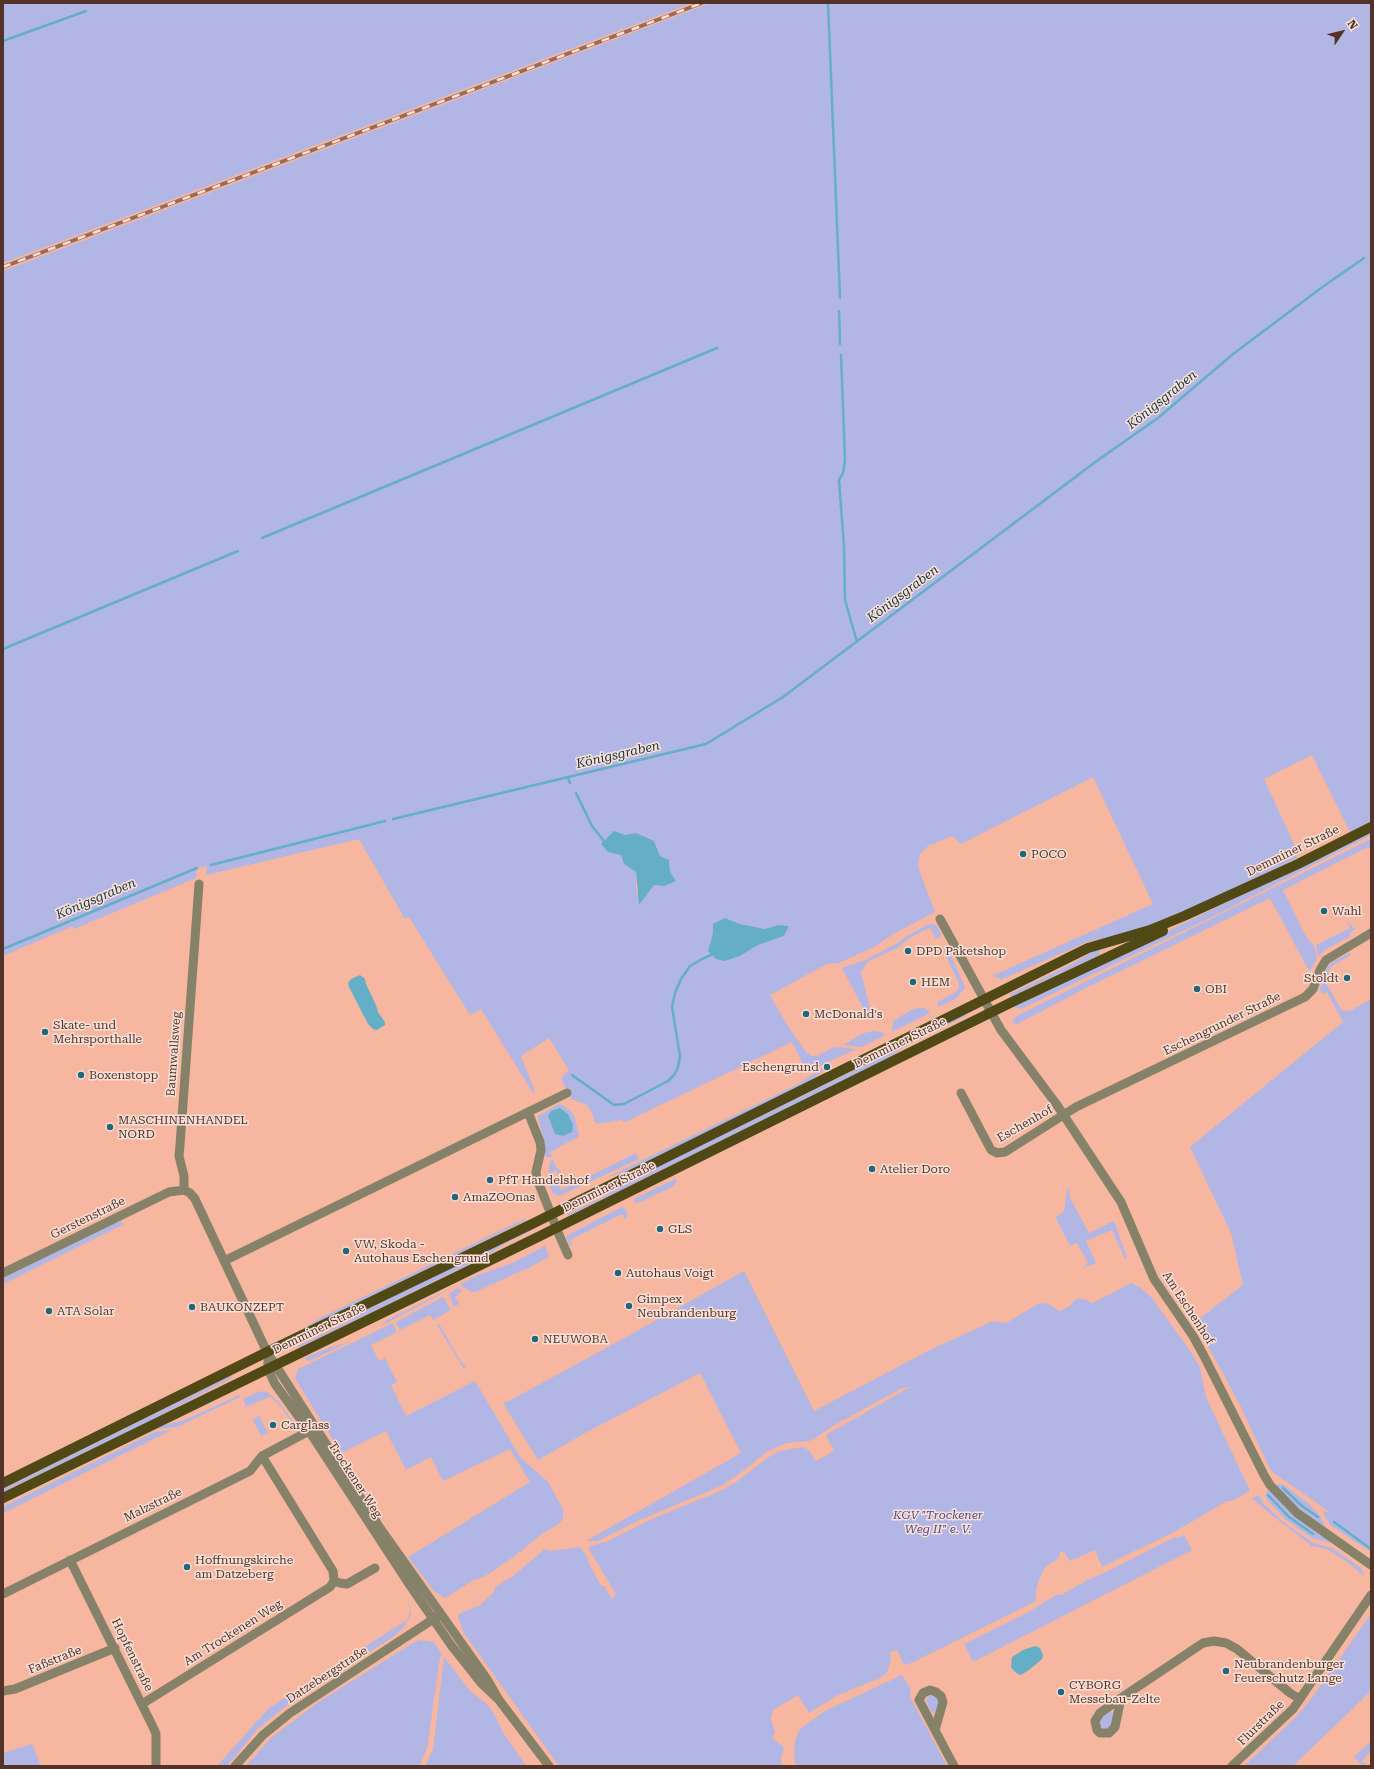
<!DOCTYPE html>
<meta charset="utf-8">
<style>
body{margin:0}
#map{position:relative;width:1374px;height:1769px;overflow:hidden;background:#f6b69f;font-family:"Roboto Serif",serif}
canvas{display:block}
.frame{position:absolute;inset:0;border:4px solid #533327;pointer-events:none}
.north{position:absolute;left:1322px;top:12px;width:40px;height:40px;-webkit-text-stroke:3px #fbe1d8;paint-order:stroke;rotate:55deg;font-size:11px;font-weight:700;line-height:16px;text-align:center;color:#533327}
.north::after{content:'';display:block;margin:auto;width:14px;height:18px;background:#533327;clip-path:polygon(50% 0,100% 100%,50% 72%,0 100%)}
</style>
<div id="map">
<canvas width="1374" height="1769"></canvas>
<div class="frame"></div>
<div class="north">N</div>
</div>
<script>
const context = document.querySelector('canvas').getContext('2d');
context.lineJoin = 'round';
function fill(path, color) { context.fillStyle = color; context.fill(path, 'evenodd'); }
const toPath = rows => new Path2D(rows.map(r => 'M' + r).join(''));
function stroke(path, color, width, dash) { context.strokeStyle = color; context.lineWidth = width; context.lineCap = dash ? 'butt' : 'round'; context.setLineDash(dash || []); context.stroke(path); }
function label(font, color, halo, rows, align = 'center') {
  context.font = font + ' "Roboto Serif",serif'; context.lineWidth = 3; context.setLineDash([]); context.textBaseline = 'middle'; context.strokeStyle = halo; context.fillStyle = color; for (const [text, x, y, turn = 0] of rows) {
    context.save(); context.translate(x, y); context.rotate((+turn || 0) * Math.PI / 180); context.textAlign = isNaN(turn) ? turn : align; if (halo) context.strokeText(text, 0, 0); context.fillText(text, 0, 0); context.restore();
  }
}
fill(toPath([
 [3,3,692,3,3,263],
 [711,3,1371,3,1371,821,1350,832,1312,755,1264,779,1294,844,1297,858,1224,894,1139,930,1087,942,1000,980,999,978,992,976,1153,904,1093,777,961,844,952,836,928,846,920,854,918,867,935,912,895,933,874,947,839,963,827,964,770,995,786,1023,806,1052,812,1056,817,1056,834,1047,857,1049,825,1063,808,1074,792,1042,625,1122,620,1120,597,1124,594,1120,594,1117,591,1111,587,1105,571,1099,561,1078,569,1070,549,1038,521,1056,535,1092,533,1093,481,1009,470,1015,409,917,405,919,359,839,206,875,207,866,197,868,196,878,74,929,73,926,3,956,3,271],
 [636,833,654,841,660,856,669,860,670,872,664,886,654,885,640,904,636,889,636,872,624,864,621,855,625,835],
 [725,918,740,924,765,929,778,925,789,926,784,936,758,945,740,956,709,944,713,933],
 [1371,831,1371,835,1214,916,1021,1009,1014,1007],
 [1371,839,1371,849,1368,847,1283,890,1305,935,1314,946,1317,958,1311,970,1308,969,1270,898,1088,987,1015,1025,1013,1020,1015,1017],
 [1347,922,1355,929,1349,933,1351,936,1326,949,1318,956,1316,945,1350,928],
 [932,924,937,926,941,934,941,936,936,939,930,928,909,938,899,947,869,961,866,964,861,972,872,1017,869,1019,842,968,865,960,896,944,907,936,927,925],
 [946,948,948,949,965,987,957,998,938,1007,937,1004,938,1002,956,992,959,988,958,981,944,952],
 [1097,949,1100,951,1099,955,1011,997,1010,994,1072,964],
 [1349,953,1351,955,1332,966,1328,971,1329,973,1327,978,1325,977,1326,970,1331,963],
 [1322,981,1327,985,1341,1009,1344,1011,1352,1010,1371,999,1371,1552,1330,1525,1322,1511,1331,1513,1271,1471,1239,1403,1195,1322,1243,1285,1231,1233,1190,1147,1343,1022,1327,992,1322,994,1320,990],
 [919,1008,925,1008,930,1013,892,1032,893,1022,898,1018,911,1010],
 [965,1013,966,1016,907,1045,887,1059,568,1216,567,1214,603,1197,624,1183,886,1055,915,1038],
 [874,1031,884,1033,884,1036,861,1047,843,1045,864,1033],
 [823,1068,824,1070,808,1083,627,1171,606,1178,796,1085],
 [559,1104,562,1105,571,1111,574,1116,579,1135,578,1137,550,1152,552,1157,547,1157,544,1156,545,1148,538,1116],
 [560,1108,568,1114,555,1134,548,1116,551,1111],
 [636,1153,639,1159,559,1196,553,1193,548,1183,550,1161,553,1160,557,1169,558,1168,561,1173,558,1174,556,1170,552,1172,561,1190],
 [675,1179,677,1181,676,1183,672,1187,638,1203,635,1202,634,1199,636,1198],
 [1070,1188,1069,1196,1089,1233,1114,1221,1127,1258,1125,1259,1112,1230,1086,1241,1096,1263,1082,1268,1088,1263,1077,1243,1070,1246,1056,1218,1057,1216,1064,1212,1067,1190],
 [622,1207,626,1210,627,1218,625,1219,622,1214,570,1240,573,1246,570,1245,566,1236],
 [524,1219,527,1220,300,1331,322,1317],
 [120,1220,124,1224,3,1284,3,1278],
 [533,1227,534,1229,504,1244,490,1254,299,1348,298,1346,349,1321,366,1310],
 [545,1246,549,1257,530,1267,475,1292,472,1292,461,1286,462,1283,478,1275,510,1264],
 [744,1271,814,1411,932,1349,993,1321,1006,1323,1038,1304,1047,1303,1059,1311,1070,1306,1076,1299,1080,1298,1093,1303,1131,1283,1141,1288,1151,1297,1191,1352,1200,1368,1206,1397,1250,1491,1232,1501,1227,1501,1176,1531,1102,1567,1095,1550,1070,1561,1064,1552,1060,1551,1059,1558,1045,1567,1038,1582,1036,1592,1036,1601,907,1665,903,1663,897,1650,890,1652,891,1659,887,1673,878,1679,838,1695,809,1713,798,1695,773,1710,771,1719,775,1732,772,1738,784,1747,781,1758,782,1766,559,1766,464,1633,458,1617,459,1614,480,1605,494,1592,495,1587,512,1577,545,1549,552,1551,580,1547,588,1558,588,1562,601,1586,604,1586,612,1599,616,1594,589,1549,589,1546,606,1542,652,1519,718,1492,736,1482,769,1457,780,1451,803,1447,809,1450,816,1461,834,1451,826,1435,910,1387,902,1388,831,1427,814,1439,809,1441,787,1443,768,1451,739,1474,721,1486,642,1519,606,1537,597,1541,586,1541,741,1453,700,1373,587,1432,538,1460,503,1403,509,1401,619,1341],
 [453,1287,452,1288,381,1326,387,1320],
 [457,1288,462,1290,455,1298,459,1302,459,1304,454,1307,449,1294],
 [443,1297,451,1310,433,1320,430,1315,400,1330,396,1322],
 [393,1323,397,1332,371,1345,379,1361,385,1358,397,1382,391,1385,406,1416,475,1381,520,1457,548,1482,563,1509,563,1519,557,1525,543,1533,515,1556,487,1575,472,1581,445,1598,435,1592,408,1557,530,1482,510,1449,443,1481,431,1457,406,1470,386,1431,341,1453,295,1378,298,1369],
 [439,1324,460,1360,466,1367,464,1369,437,1325],
 [349,1342,309,1361,305,1359,305,1358,323,1350],
 [231,1376,232,1378,144,1424,3,1492,3,1489],
 [266,1391,279,1402,298,1429,297,1430,281,1407,271,1397,269,1397,246,1407,243,1399,258,1392],
 [239,1395,240,1397,177,1427,155,1429,164,1425,185,1420],
 [259,1416,268,1433,261,1436,253,1420],
 [172,1430,3,1513,3,1507,155,1432],
 [1278,1484,1284,1485,1308,1503,1321,1517,1326,1528,1299,1509,1276,1486],
 [1269,1489,1295,1516,1335,1544,1312,1538,1285,1519,1268,1501,1265,1495],
 [1259,1495,1264,1504,1283,1522,1313,1543,1332,1548,1361,1568,1365,1577,1349,1563,1327,1549,1312,1546,1274,1517,1252,1498],
 [1184,1535,1192,1550,973,1662,964,1644,1027,1613,1056,1595,1061,1595,1086,1581,1112,1569,1175,1537,1178,1538],
 [408,1598,411,1614,404,1627,393,1637,286,1706,258,1729,227,1766,217,1766,269,1708,407,1620,410,1612],
 [1371,1614,1371,1691,1293,1766,1244,1766,1294,1719,1309,1702],
 [419,1640,434,1642,442,1654,440,1657,427,1749,419,1766,392,1766,391,1765,377,1766,246,1766,271,1738,317,1703,413,1643],
 [444,1657,470,1691,487,1704,493,1712,504,1734,526,1766,425,1766,433,1750],
 [902,1675,911,1690,910,1697,947,1766,796,1766,794,1754,795,1740,800,1729,825,1711],
 [932,1694,936,1695,939,1702,934,1714,931,1711,926,1701,928,1697],
 [1109,1712,1114,1713,1113,1722,1108,1728,1104,1729,1100,1726,1100,1719],
 [1371,1741,1371,1751,1361,1762,1368,1763,1363,1766,1354,1757],
 [32,1744,41,1766,3,1766,3,1753]
]), '#b1b6e5');
fill(toPath([
 [614,831,625,835,636,833,654,841,660,856,669,860,670,872,676,881,664,886,654,885,639,905,636,872,624,864,621,855,608,852,601,844],
 [725,918,740,924,765,929,778,925,789,926,784,936,758,945,740,956,725,961,716,959,708,951,713,933,713,924],
 [360,975,365,979,366,984,376,1005,378,1012,385,1022,385,1025,377,1030,373,1029,368,1024,349,987,348,983,351,979],
 [560,1108,568,1114,573,1125,572,1132,563,1136,555,1134,548,1116,551,1111],
 [1035,1646,1040,1648,1043,1655,1042,1659,1029,1670,1021,1675,1016,1673,1011,1667,1012,1657,1023,1650]
]), '#64afc6');
stroke(toPath([
 [828,3,840,298],
 [3,41,86,11],
 [839,311,840,344],
 [841,355,845,460,843,473,839,480,844,547,845,600,857,642],
 [262,538,717,348],
 [3,649,238,551],
 [568,777,570,783],
 [576,793,592,826,604,841],
 [393,819,706,744,783,697,1098,460,1158,418,1233,354,1321,288,1364,258],
 [211,865,385,821],
 [3,949,197,868],
 [572,1075,614,1105,624,1104,668,1081,674,1075,678,1067,680,1056,672,1007,675,993,681,979,690,966,702,959,711,955],
 [1283,1488,1302,1506,1318,1517],
 [1268,1495,1289,1517,1313,1534],
 [1334,1522,1371,1549]
]), '#64afc6', 2.5);
stroke(toPath([
 [940,919,1001,1030,1057,1105,1121,1202,1154,1279,1193,1336,1204,1356,1264,1475,1270,1485,1297,1513,1371,1565],
 [961,1093,991,1150,997,1153,1005,1152,1076,1107,1305,997,1313,989,1320,970,1326,960,1371,933],
 [528,1112,540,1142,541,1150,536,1172,537,1179,560,1237,568,1255],
 [184,1190,184,1176,179,1156,180,1145,199,884],
 [224,1261,567,1093],
 [3,1273,169,1192,184,1190,190,1193,195,1199,267,1352,378,1525,487,1679,499,1700],
 [268,1361,268,1369,275,1384,309,1431,411,1587,451,1645,481,1683,499,1700,549,1766],
 [70,1560,154,1729,156,1734,156,1766],
 [334,1581,340,1583,347,1584,375,1568],
 [3,1594,250,1471,262,1456,309,1431],
 [3,1691,15,1689,115,1648],
 [1121,1698,1115,1727,1109,1733,1100,1733,1097,1730,1095,1721,1100,1713,1121,1698,1203,1643,1214,1641,1226,1643,1237,1649,1290,1693,1300,1699],
 [142,1704,330,1587,334,1581,333,1571,262,1456],
 [935,1730,943,1702,941,1696,936,1692,930,1690,923,1693,919,1700,954,1766],
 [235,1766,263,1735,290,1713,438,1616],
 [1232,1766,1293,1709,1371,1595]
]), '#868269', 9);
stroke(toPath([
 [3,1483,267,1352,534,1223,1088,948,1150,930,1184,916,1298,864,1371,827],
 [3,1498,540,1236,1010,1003,1163,931]
]), '#504916', 10);
const rail = toPath([
 [3,267,702,3]
]);
stroke(rail, '#996b5b', 4);
stroke(rail, '#fbe1d8', 2.5, [8]);
for (const [x, y, r, color] of [
 [1023,854,4,"#246679"],
 [1324,911,4,"#246679"],
 [908,951,4,"#246679"],
 [1347,978,4,"#246679"],
 [913,982,4,"#246679"],
 [1197,989,4,"#246679"],
 [806,1014,4,"#246679"],
 [45,1032,4,"#246679"],
 [827,1067,4,"#246679"],
 [81,1075,4,"#246679"],
 [110,1127,4,"#246679"],
 [872,1169,4,"#246679"],
 [490,1180,4,"#246679"],
 [455,1197,4,"#246679"],
 [660,1229,4,"#246679"],
 [346,1251,4,"#246679"],
 [618,1273,4,"#246679"],
 [629,1306,4,"#246679"],
 [192,1307,4,"#246679"],
 [49,1311,4,"#246679"],
 [535,1339,4,"#246679"],
 [273,1425,4,"#246679"],
 [187,1567,4,"#246679"],
 [1226,1671,4,"#246679"],
 [1061,1692,4,"#246679"]
]) { const dot = new Path2D(); dot.arc(x, y, r, 0, 2 * Math.PI); context.fillStyle = color; context.fill(dot); stroke(dot, '#fbe1d8', 1.5); }
label('12px', '#533327', '#fbe1d8', [
 ["Demminer Straße",1293,851,-26],
 ["Eschengrunder Straße",1222,1024,-26],
 ["Demminer Straße",900,1043,-26],
 ["Baumwallsweg",174,1054,-86],
 ["Eschenhof",1025,1124,-30],
 ["Demminer Straße",609,1187,-26],
 ["Gerstenstraße",88,1218,-26],
 ["Am Eschenhof",1188,1308,57],
 ["Demminer Straße",319,1329,-26],
 ["Trockener Weg",355,1480,57],
 ["Malzstraße",153,1505,-26],
 ["Am Trockenen Weg",233,1633,-32],
 ["Hopfenstraße",132,1655,64],
 ["Faßstraße",55,1660,-22],
 ["Datzebergstraße",327,1675,-33],
 ["Flurstraße",1261,1723,-44]
]);
label('12px', '#533327', '#fbe1d8', [
 ["POCO",1031,854],
 ["Wahl",1332,911],
 ["DPD Paketshop",916,951],
 ["Stoldt",1339,978,"right"],
 ["HEM",921,982],
 ["OBI",1205,989],
 ["McDonald's",814,1014],
 ["Skate- und",53,1025],
 ["Mehrsporthalle",53,1039],
 ["Eschengrund",819,1067,"right"],
 ["Boxenstopp",89,1075],
 ["MASCHINENHANDEL",118,1120],
 ["NORD",118,1134],
 ["Atelier Doro",880,1169],
 ["PfT Handelshof",498,1180],
 ["AmaZOOnas",463,1197],
 ["GLS",668,1229],
 ["VW, Skoda -",354,1244],
 ["Autohaus Eschengrund",354,1258],
 ["Autohaus Voigt",626,1273],
 ["Gimpex",637,1299],
 ["Neubrandenburg",637,1313],
 ["BAUKONZEPT",200,1307],
 ["ATA Solar",57,1311],
 ["NEUWOBA",543,1339],
 ["Carglass",281,1425],
 ["Hoffnungskirche",195,1560],
 ["am Datzeberg",195,1574],
 ["Neubrandenburger",1234,1664],
 ["Feuerschutz Lange",1234,1678],
 ["CYBORG",1069,1685],
 ["Messebau-Zelte",1069,1699]
], 'left');
label('italic 12px', '#4a4b90', '#fbe1d8', [
 ["KGV \"Trockener",938,1515],
 ["Weg II\" e. V.",938,1529]
]);
label('italic 13px', '#133741', '#fbe1d8', [
 ["Königsgraben",1162,400,-39],
 ["Königsgraben",903,594,-37],
 ["Königsgraben",618,755,-13],
 ["Königsgraben",96,899,-23]
]);
</script>
